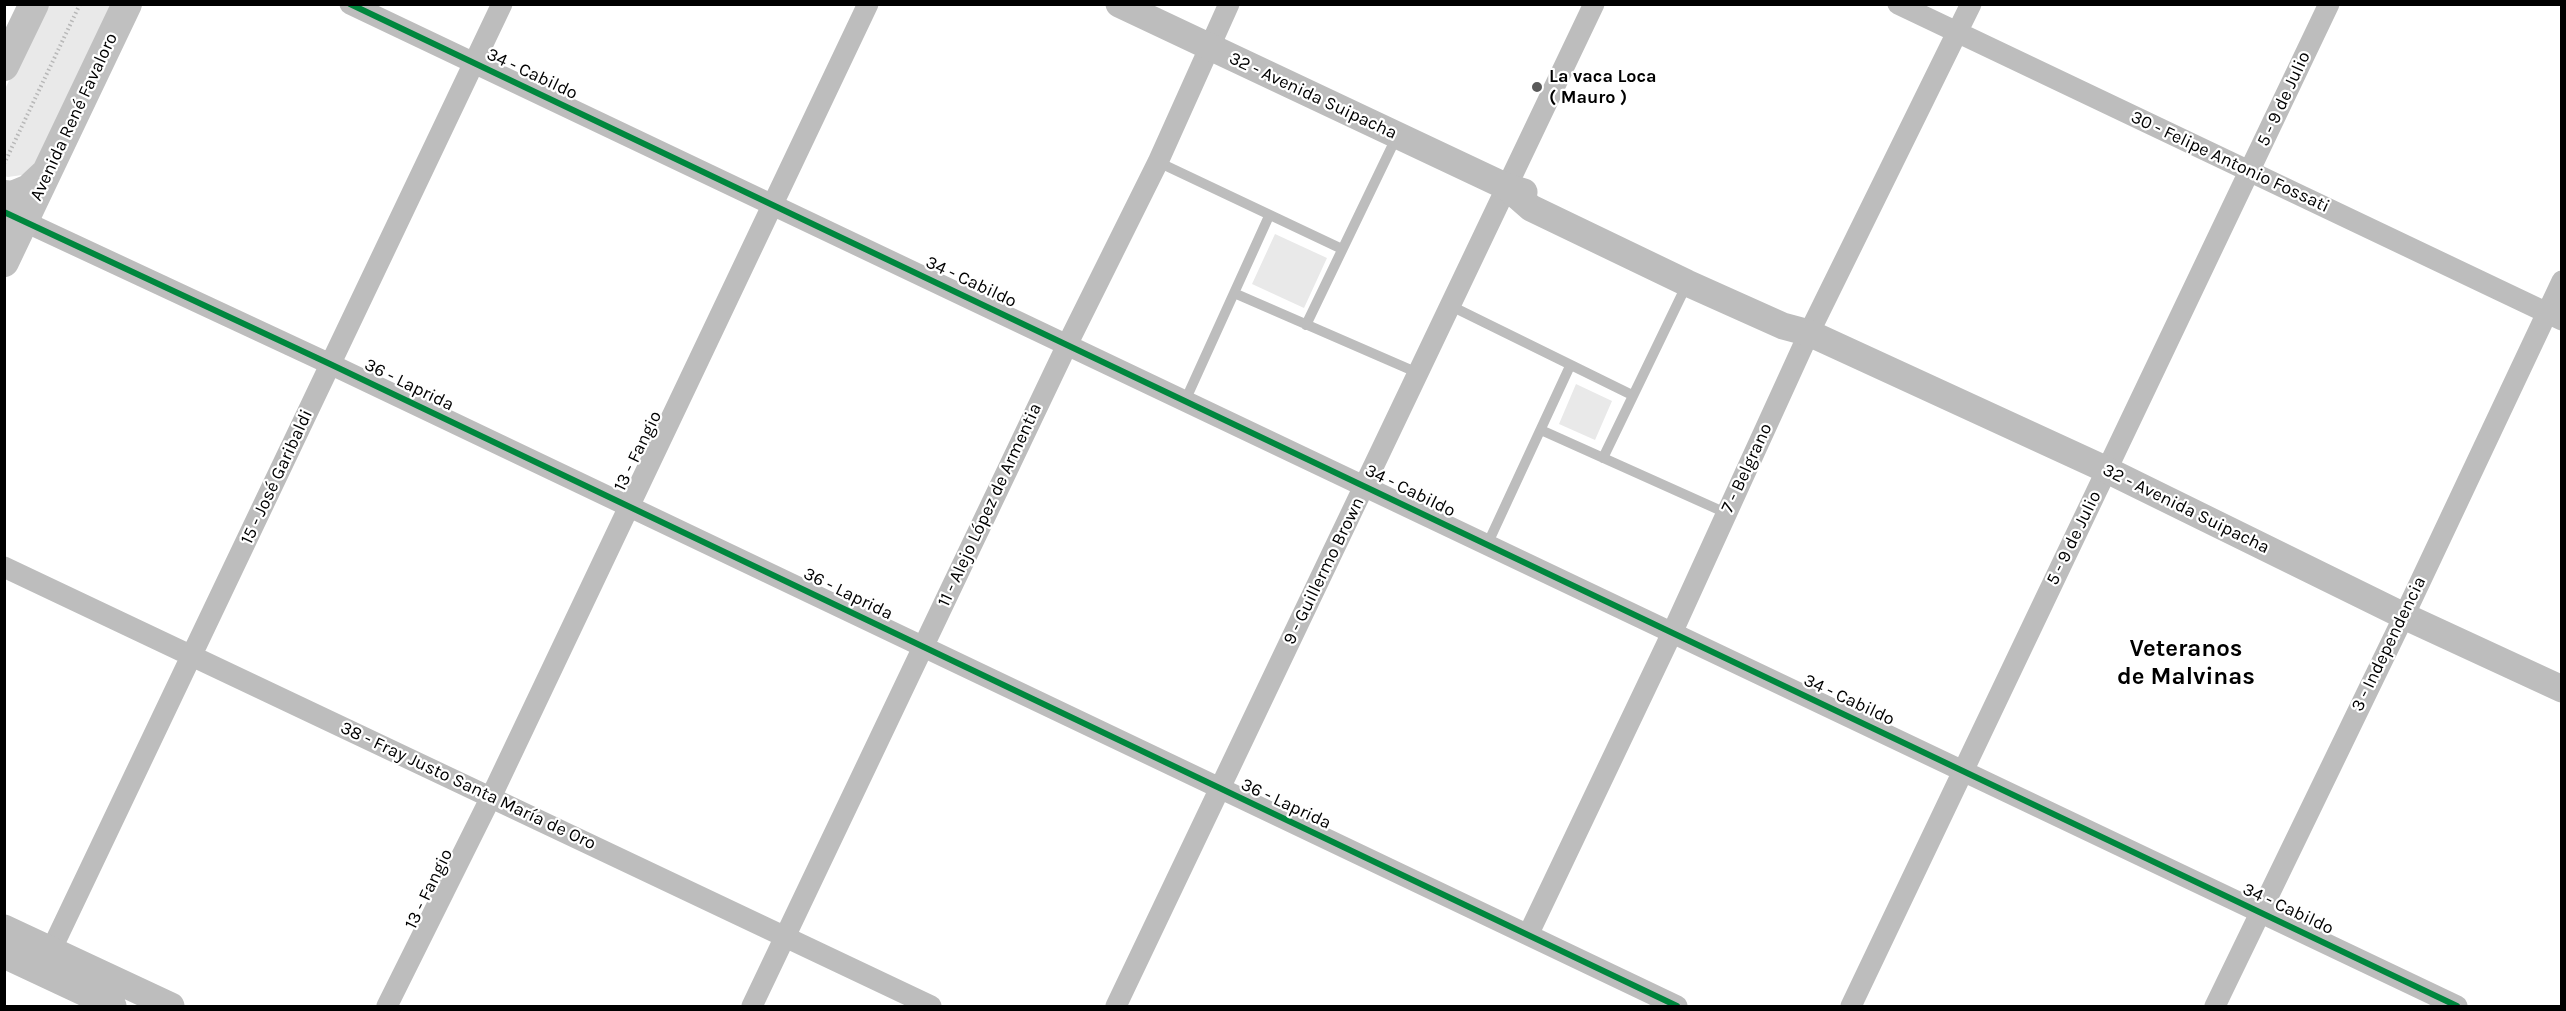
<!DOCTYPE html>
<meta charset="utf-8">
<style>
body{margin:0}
#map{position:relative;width:2566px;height:1011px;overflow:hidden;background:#fff;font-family:Karla,sans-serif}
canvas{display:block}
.frame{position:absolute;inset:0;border:6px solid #000;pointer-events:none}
</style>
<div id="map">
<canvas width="2566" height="1011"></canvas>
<div class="frame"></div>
</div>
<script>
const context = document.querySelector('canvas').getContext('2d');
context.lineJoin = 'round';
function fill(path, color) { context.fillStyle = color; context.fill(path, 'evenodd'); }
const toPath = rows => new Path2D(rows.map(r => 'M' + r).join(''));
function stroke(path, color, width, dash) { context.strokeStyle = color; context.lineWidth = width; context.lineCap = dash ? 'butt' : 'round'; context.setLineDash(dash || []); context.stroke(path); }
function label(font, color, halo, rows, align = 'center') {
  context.font = font + ' Karla,sans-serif'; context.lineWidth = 4.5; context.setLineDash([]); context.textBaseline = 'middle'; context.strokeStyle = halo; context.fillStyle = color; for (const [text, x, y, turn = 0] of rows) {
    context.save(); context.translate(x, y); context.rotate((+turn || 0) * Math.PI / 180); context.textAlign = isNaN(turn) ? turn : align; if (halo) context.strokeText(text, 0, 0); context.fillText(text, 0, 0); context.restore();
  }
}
fill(toPath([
 [46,5,114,5,37,167,22,175,8,177,4,176,4,91],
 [1275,234,1327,258,1304,308,1252,284],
 [1576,384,1612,401,1595,440,1559,424]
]), '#e9e9e9');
stroke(toPath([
 [4,164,80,4]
]), '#b8b8b8', 4, [1.5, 3]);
stroke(toPath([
 [1158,162,1342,249],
 [1234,293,1418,373],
 [1451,306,1632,395],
 [1306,325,1397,136],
 [1185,401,1269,216],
 [1541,430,1726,513],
 [1603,458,1687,284],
 [1487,545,1570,366]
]), '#bdbdbd', 10);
stroke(toPath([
 [350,4,2457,1006],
 [1898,4,2562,320],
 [4,212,330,364,1677,1006],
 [4,567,931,1006],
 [1528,935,1672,633,1809,333,1971,4],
 [45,963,502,4],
 [387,1006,491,797,868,4],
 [752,1006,1067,345,1158,162,1229,4],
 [1116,1006,1594,4],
 [1851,1006,2329,4],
 [2215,1006,2404,616,2562,281]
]), '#bdbdbd', 21);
stroke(toPath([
 [1119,4,1507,187,1524,192],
 [1507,187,1531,208,1687,283,1783,326,1809,333,2107,470,2404,616,2562,689],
 [4,928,171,1006],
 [4,955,113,1006]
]), '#bdbdbd', 27);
stroke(toPath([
 [4,66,34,4],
 [4,195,12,196,29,189,45,174],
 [4,262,127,4]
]), '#c0c0c0', 30);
stroke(toPath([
 [350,4,2457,1006],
 [4,212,330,364,1677,1006]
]), '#00873e', 6);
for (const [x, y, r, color] of [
 [1537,87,6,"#595959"]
]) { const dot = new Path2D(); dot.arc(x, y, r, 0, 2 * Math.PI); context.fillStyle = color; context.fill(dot); stroke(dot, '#fff', 2); }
label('18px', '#000', '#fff', [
 ["34 - Cabildo",532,74,25],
 ["32 - Avenida Suipacha",1313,96,25],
 ["5 - 9 de Julio",2284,99,-65],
 ["Avenida René Favaloro",74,117,-65],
 ["30 - Felipe Antonio Fossati",2230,162,25],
 ["34 - Cabildo",971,282,25],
 ["36 - Laprida",409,385,26],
 ["13 - Fangio",638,451,-64],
 ["7 - Belgrano",1747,468,-65],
 ["15 - José Garibaldi",277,477,-65],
 ["34 - Cabildo",1410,491,26],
 ["11 - Alejo López de Armentia",990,505,-65],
 ["32 - Avenida Suipacha",2186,509,26],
 ["5 - 9 de Julio",2074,538,-64],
 ["9 - Guillermo Brown",1324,571,-64],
 ["36 - Laprida",848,594,26],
 ["3 - Independencia",2389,644,-64],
 ["34 - Cabildo",1849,700,25],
 ["38 - Fray Justo Santa María de Oro",468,786,25],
 ["36 - Laprida",1286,804,25],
 ["13 - Fangio",429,889,-64],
 ["34 - Cabildo",2288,909,25]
]);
label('bold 18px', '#000', '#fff', [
 ["La vaca Loca",1549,77],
 ["( Mauro )",1549,98]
], 'left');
label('bold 24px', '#000', '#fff', [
 ["Veteranos",2186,649],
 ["de Malvinas",2186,677]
]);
</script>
